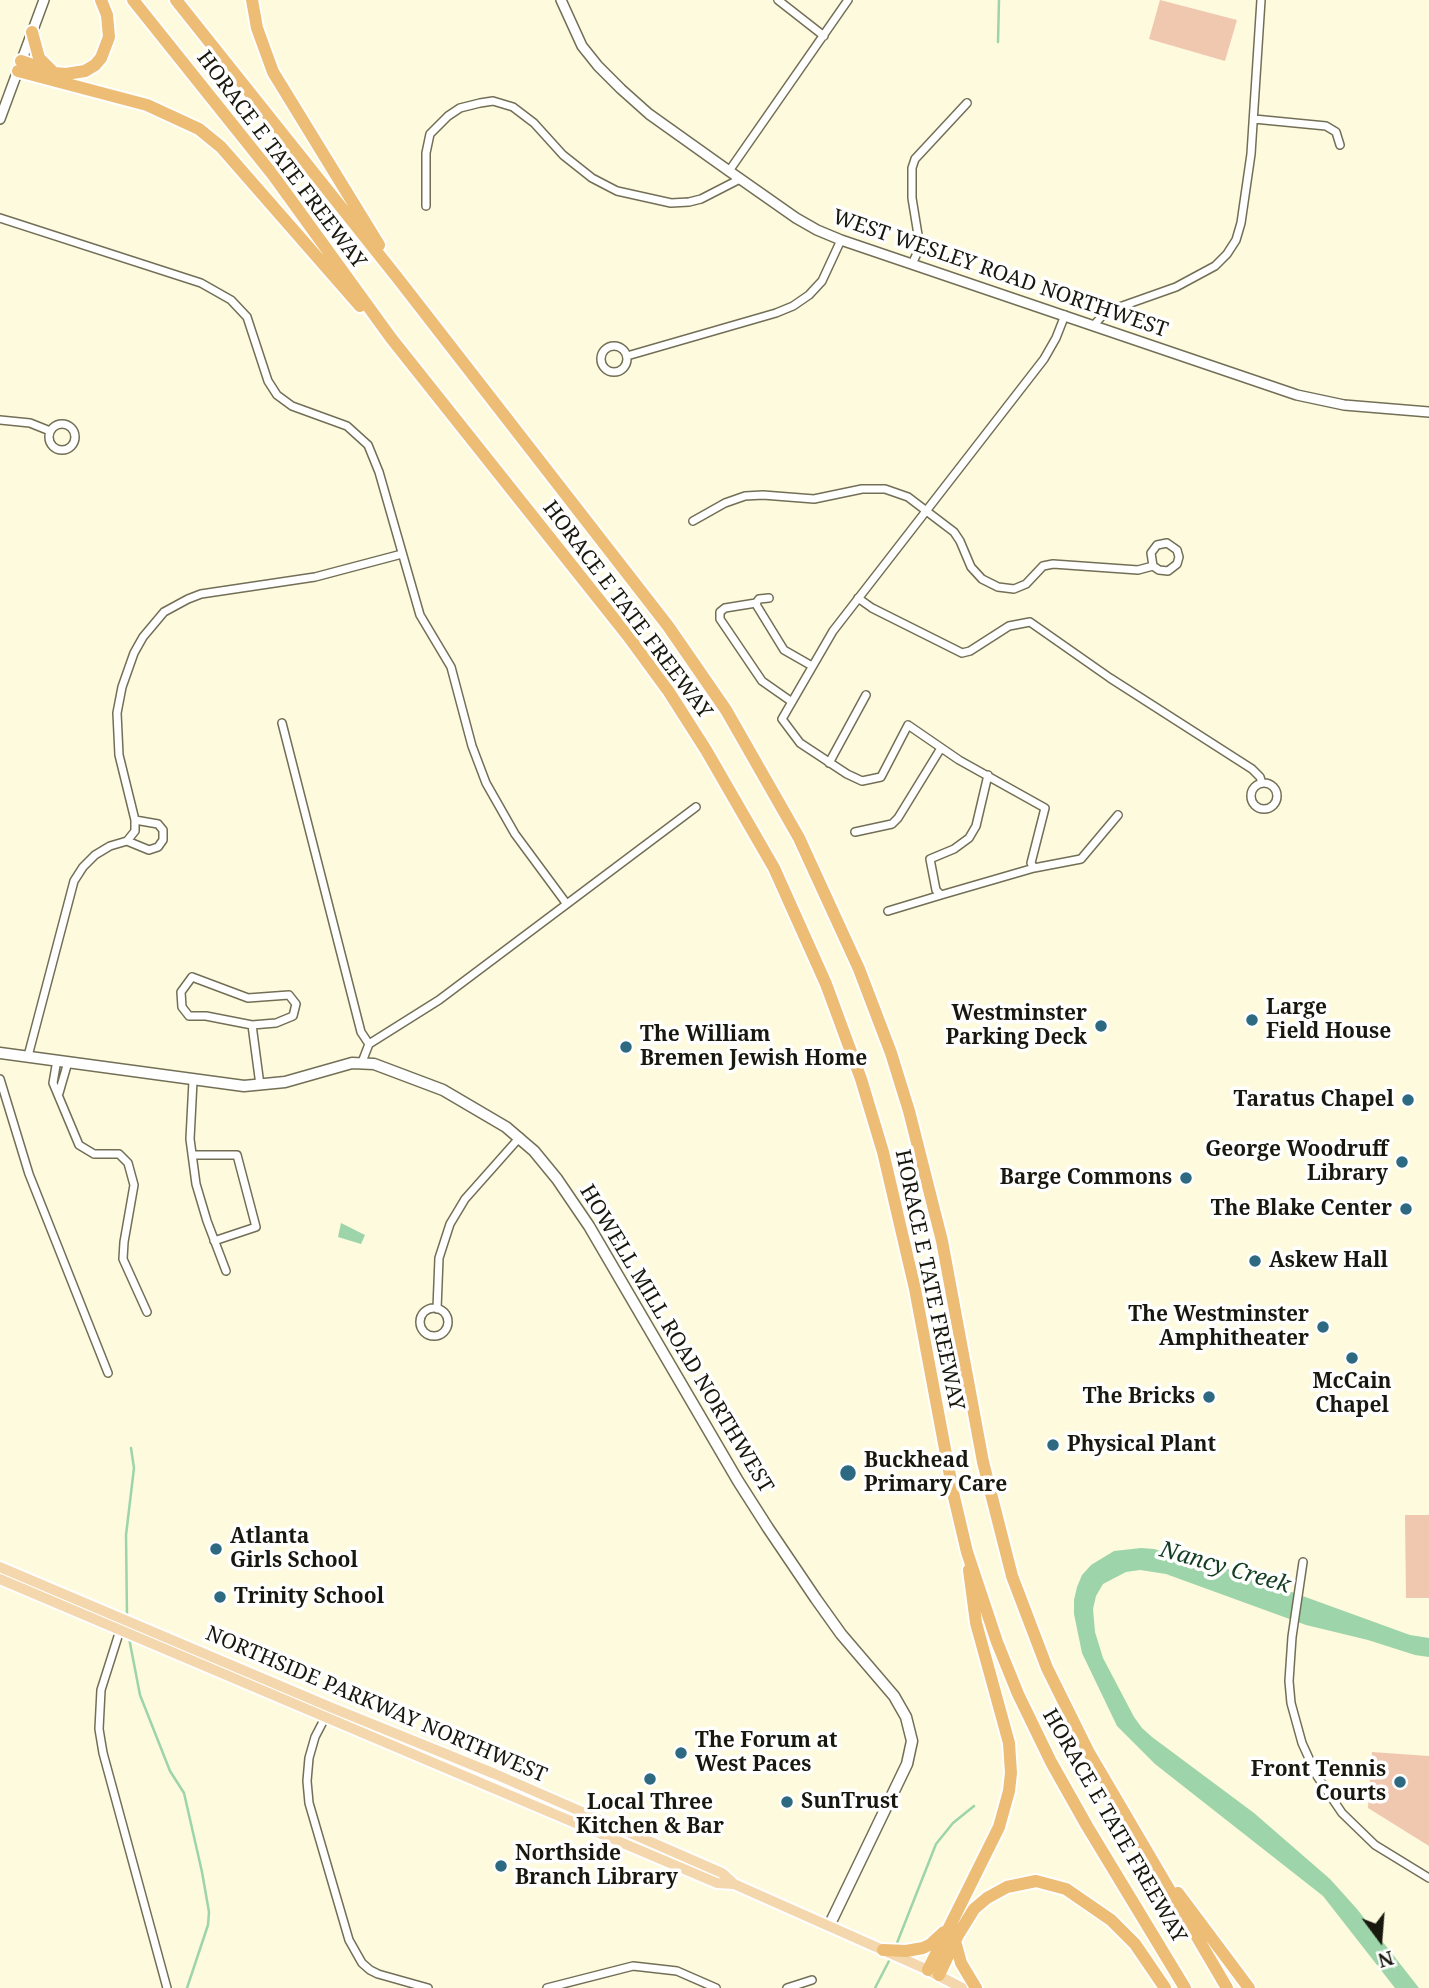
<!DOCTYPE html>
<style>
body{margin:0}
#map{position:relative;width:1429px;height:1988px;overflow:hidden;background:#fdfade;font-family:"Noto Serif",serif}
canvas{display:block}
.north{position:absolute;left:1345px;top:1904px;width:70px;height:70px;-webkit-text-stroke:5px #fff;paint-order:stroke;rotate:164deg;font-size:19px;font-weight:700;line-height:28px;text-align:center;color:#19180e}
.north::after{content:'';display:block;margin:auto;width:24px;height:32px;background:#19180e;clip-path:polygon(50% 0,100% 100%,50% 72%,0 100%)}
</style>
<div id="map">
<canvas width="1429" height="1988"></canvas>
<div class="north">N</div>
</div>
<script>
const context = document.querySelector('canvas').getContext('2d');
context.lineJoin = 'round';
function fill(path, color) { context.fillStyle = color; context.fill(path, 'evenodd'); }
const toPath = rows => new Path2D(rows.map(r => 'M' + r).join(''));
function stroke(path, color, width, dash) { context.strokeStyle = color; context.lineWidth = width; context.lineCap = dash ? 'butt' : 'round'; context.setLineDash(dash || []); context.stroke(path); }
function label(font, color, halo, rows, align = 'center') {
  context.font = font + ' "Noto Serif",serif'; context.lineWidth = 7; context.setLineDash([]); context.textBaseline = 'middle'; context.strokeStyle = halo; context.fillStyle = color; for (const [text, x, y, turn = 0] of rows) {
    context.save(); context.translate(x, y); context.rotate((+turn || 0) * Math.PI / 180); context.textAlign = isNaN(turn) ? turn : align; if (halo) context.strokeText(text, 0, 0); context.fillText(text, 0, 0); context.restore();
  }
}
fill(toPath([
 [1160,0,1237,20,1225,61,1149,39],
 [1405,1515,1429,1515,1429,1598,1406,1598],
 [1372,1752,1429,1756,1429,1846,1368,1808]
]), '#f0c8b0');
fill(toPath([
 [341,1223,365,1235,361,1244,338,1237],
 [1141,1548,1154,1549,1231,1570,1410,1635,1429,1638,1429,1657,1415,1655,1368,1640,1306,1625,1166,1574,1140,1570,1126,1572,1103,1584,1096,1596,1093,1609,1095,1632,1103,1658,1134,1717,1142,1728,1152,1737,1254,1813,1330,1879,1357,1909,1419,1988,1395,1988,1323,1896,1155,1764,1117,1726,1082,1653,1074,1614,1074,1600,1077,1587,1082,1575,1091,1565,1114,1551]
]), '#9dd4a9');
stroke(toPath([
 [998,42,999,0],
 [127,1617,126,1535,134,1468,131,1448],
 [129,1638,140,1695,170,1771,184,1793,202,1872,209,1912,208,1925,187,1988],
 [895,1948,936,1844,953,1823,974,1806],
 [875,1988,891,1957]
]), '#9dd4a9', 2.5);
const minor = toPath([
 [778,0,824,36],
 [1254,119,1326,126,1336,132,1340,145],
 [729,171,848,0],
 [426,206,426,153,430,134,448,116,460,108,480,103,493,101,513,107,534,123,563,155,592,178,617,191,671,203,689,202,701,199,740,179],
 [0,218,201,283,231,300,247,317,268,381,277,395,292,406,347,426,368,445,379,472,420,615,451,667,472,746,486,783,515,834,566,903],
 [912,264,920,247,912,198,912,168,915,159,967,103],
 [1065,315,1056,338,1044,359,833,631,782,719,800,743,847,774,862,781,881,777,908,725,959,760,1045,808,1031,863,1034,868,1081,859,1118,815],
 [1094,325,1102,316,1111,310,1176,287,1215,266,1227,254,1236,240,1241,223,1251,154,1261,0],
 '601 359a13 13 0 1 1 26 0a13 13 0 1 1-26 0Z',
 [627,356,776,313,793,306,809,295,822,281,841,240],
 [0,420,30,423,50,431],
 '49 437a13 13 0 1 1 26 0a13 13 0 1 1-26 0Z',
 [693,521,725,503,745,496,763,495,814,499,862,489,885,489,908,497,954,532,960,541,971,567,982,579,998,587,1014,589,1026,584,1043,566,1053,564,1138,570,1153,566,1159,570,1168,571,1177,564,1179,557,1177,550,1167,543,1157,545,1151,553,1153,566],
 [769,598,759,599,756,603,757,606,784,650,812,666],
 [858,598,872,608,962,653,970,651,1009,626,1030,622,1110,678,1252,769,1260,777,1262,783],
 [756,603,725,608,720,612,720,619,762,681,792,702],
 [282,723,361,1032,369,1044],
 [829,763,866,695],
 [988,775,976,826,969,838,954,849,930,859,936,890,941,895,1034,868],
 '1251 796a13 13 0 1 1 26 0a13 13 0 1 1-26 0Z',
 [855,832,892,824,898,818,941,748],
 [127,841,149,850,158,847,163,840,163,830,158,824,135,820],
 [888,911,941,895],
 [192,977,248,998,289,995,296,1004,293,1016,276,1023,252,1025,206,1016,189,1016,182,1007,181,992,192,977],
 [252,1025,260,1085],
 [28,1056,74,881,83,867,95,855,110,846,127,841,135,831,135,820,119,755,117,713,122,687,134,653,143,637,164,612,188,599,201,594,315,577,402,554],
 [57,1060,53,1083,79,1145,94,1154,119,1154,128,1163,134,1185,124,1242,123,1259,147,1312],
 [362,1062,369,1044,439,1000,696,807],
 [0,1079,29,1174,108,1373],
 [193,1081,190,1139,196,1184,207,1221,226,1271],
 [59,1093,68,1062],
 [192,1155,237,1155,256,1227,214,1241],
 '420 1322a14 14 0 1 1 28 0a14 14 0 1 1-28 0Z',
 [437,1309,439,1258,450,1224,465,1199,520,1137],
 [1303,1562,1292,1637,1289,1681,1291,1703,1302,1743,1317,1776,1342,1813,1375,1845,1429,1878],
 [121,1627,101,1690,99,1729,103,1753,167,1988],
 [327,1714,315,1737,309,1758,307,1781,309,1803,349,1940,362,1963,370,1970,378,1974,428,1988],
 [547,1988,633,1966,677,1971,716,1988],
 [787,1988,812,1980]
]);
const tertiary = toPath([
 [561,0,582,46,598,66,621,89,649,114,729,171,796,218,817,230,841,240,1297,395,1344,405,1429,412],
 [0,119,44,0]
]);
const secondary = toPath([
 [0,1053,244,1086,285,1082,352,1063,374,1064,443,1090,506,1127,534,1151,557,1179,589,1226,738,1481,768,1528,816,1599,841,1634,894,1696,906,1717,912,1741,907,1764,829,1926]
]);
const primary = toPath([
 [0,1567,330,1707,495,1774,722,1873,734,1884,928,1970,962,1988],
 [0,1579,717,1883,734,1884]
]);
const motorway = toPath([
 [133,0,273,175,391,338,628,636,669,692,706,750,774,868,826,984,861,1079,883,1152,915,1289,954,1497,967,1552,997,1642,1018,1694,1051,1762,1087,1826,1185,1988],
 [176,0,396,276,668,626,726,710,799,838,859,969,891,1053,909,1111,942,1241,983,1462,1012,1576,1047,1668,1088,1751,1227,1988],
 [252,0,257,28,273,72,379,245],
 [32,32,39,58,52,71],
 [21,61,55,73,66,74,85,71,95,65,101,58,109,37,107,15,101,0],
 [18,71,147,105,199,129,221,147,360,306],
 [1178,1893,1249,1988],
 [955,1941,961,1963,976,1988],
 [883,1950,906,1951,923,1948,931,1944,944,1932],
 [928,1970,999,1827,1009,1791,1011,1773,1009,1743,976,1623,969,1570],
 [939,1975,958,1935,974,1909,987,1898,1007,1887,1036,1881,1066,1889,1111,1920,1135,1944,1165,1988]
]);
stroke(minor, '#726f56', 10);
stroke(tertiary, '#726f56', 12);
stroke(secondary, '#726f56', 13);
stroke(primary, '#fff', 14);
stroke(motorway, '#fff', 16);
stroke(minor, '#fff', 7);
stroke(tertiary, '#fff', 9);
stroke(secondary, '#fff', 10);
stroke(primary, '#f4d7ad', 10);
stroke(motorway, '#edbd76', 12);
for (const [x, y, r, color] of [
 [1252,1020,7,"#2d6a81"],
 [1101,1026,7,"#2d6a81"],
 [626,1047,7,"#2d6a81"],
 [1408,1100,7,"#2d6a81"],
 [1402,1162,7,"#2d6a81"],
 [1186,1178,7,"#2d6a81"],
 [1406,1209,7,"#2d6a81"],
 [1255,1261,7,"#2d6a81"],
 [1323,1327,7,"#2d6a81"],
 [1352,1358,7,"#2d6a81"],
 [1209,1397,7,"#2d6a81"],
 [1053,1445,7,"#2d6a81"],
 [848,1473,9,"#2d6a81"],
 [216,1549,7,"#2d6a81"],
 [220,1597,7,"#2d6a81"],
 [681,1753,7,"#2d6a81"],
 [650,1779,7,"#2d6a81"],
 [1400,1782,7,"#2d6a81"],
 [787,1802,7,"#2d6a81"],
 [501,1866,7,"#2d6a81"]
]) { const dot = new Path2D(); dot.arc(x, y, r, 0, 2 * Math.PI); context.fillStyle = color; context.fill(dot); stroke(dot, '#fff', 2.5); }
label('21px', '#19180e', '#fff', [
 ["HORACE E TATE FREEWAY",281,160,53],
 ["WEST WESLEY ROAD NORTHWEST",1000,274,19],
 ["HORACE E TATE FREEWAY",627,610,53],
 ["HORACE E TATE FREEWAY",929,1280,78],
 ["HOWELL MILL ROAD NORTHWEST",676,1339,59],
 ["NORTHSIDE PARKWAY NORTHWEST",376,1705,23],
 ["HORACE E TATE FREEWAY",1114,1826,60]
]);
label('bold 21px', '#19180e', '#fff', [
 ["Large",1266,1008],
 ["Field House",1266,1032],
 ["Westminster",1087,1014,"right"],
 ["Parking Deck",1087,1038,"right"],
 ["The William",640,1035],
 ["Bremen Jewish Home",640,1059],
 ["Taratus Chapel",1394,1100,"right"],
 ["George Woodruff",1388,1150,"right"],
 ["Library",1388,1174,"right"],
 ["Barge Commons",1172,1178,"right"],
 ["The Blake Center",1392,1209,"right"],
 ["Askew Hall",1269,1261],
 ["The Westminster",1309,1315,"right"],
 ["Amphitheater",1309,1339,"right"],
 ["McCain",1352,1382,"center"],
 ["Chapel",1352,1406,"center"],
 ["The Bricks",1195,1397,"right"],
 ["Physical Plant",1067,1445],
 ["Buckhead",864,1461],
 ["Primary Care",864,1485],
 ["Atlanta",230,1537],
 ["Girls School",230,1561],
 ["Trinity School",234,1597],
 ["The Forum at",695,1741],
 ["West Paces",695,1765],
 ["Front Tennis",1386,1770,"right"],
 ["Courts",1386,1794,"right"],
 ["SunTrust",801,1802],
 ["Local Three",650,1803,"center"],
 ["Kitchen & Bar",650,1827,"center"],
 ["Northside",515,1854],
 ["Branch Library",515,1878]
], 'left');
label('italic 23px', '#143d21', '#fff', [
 ["Nancy Creek",1225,1568,16]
]);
</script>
